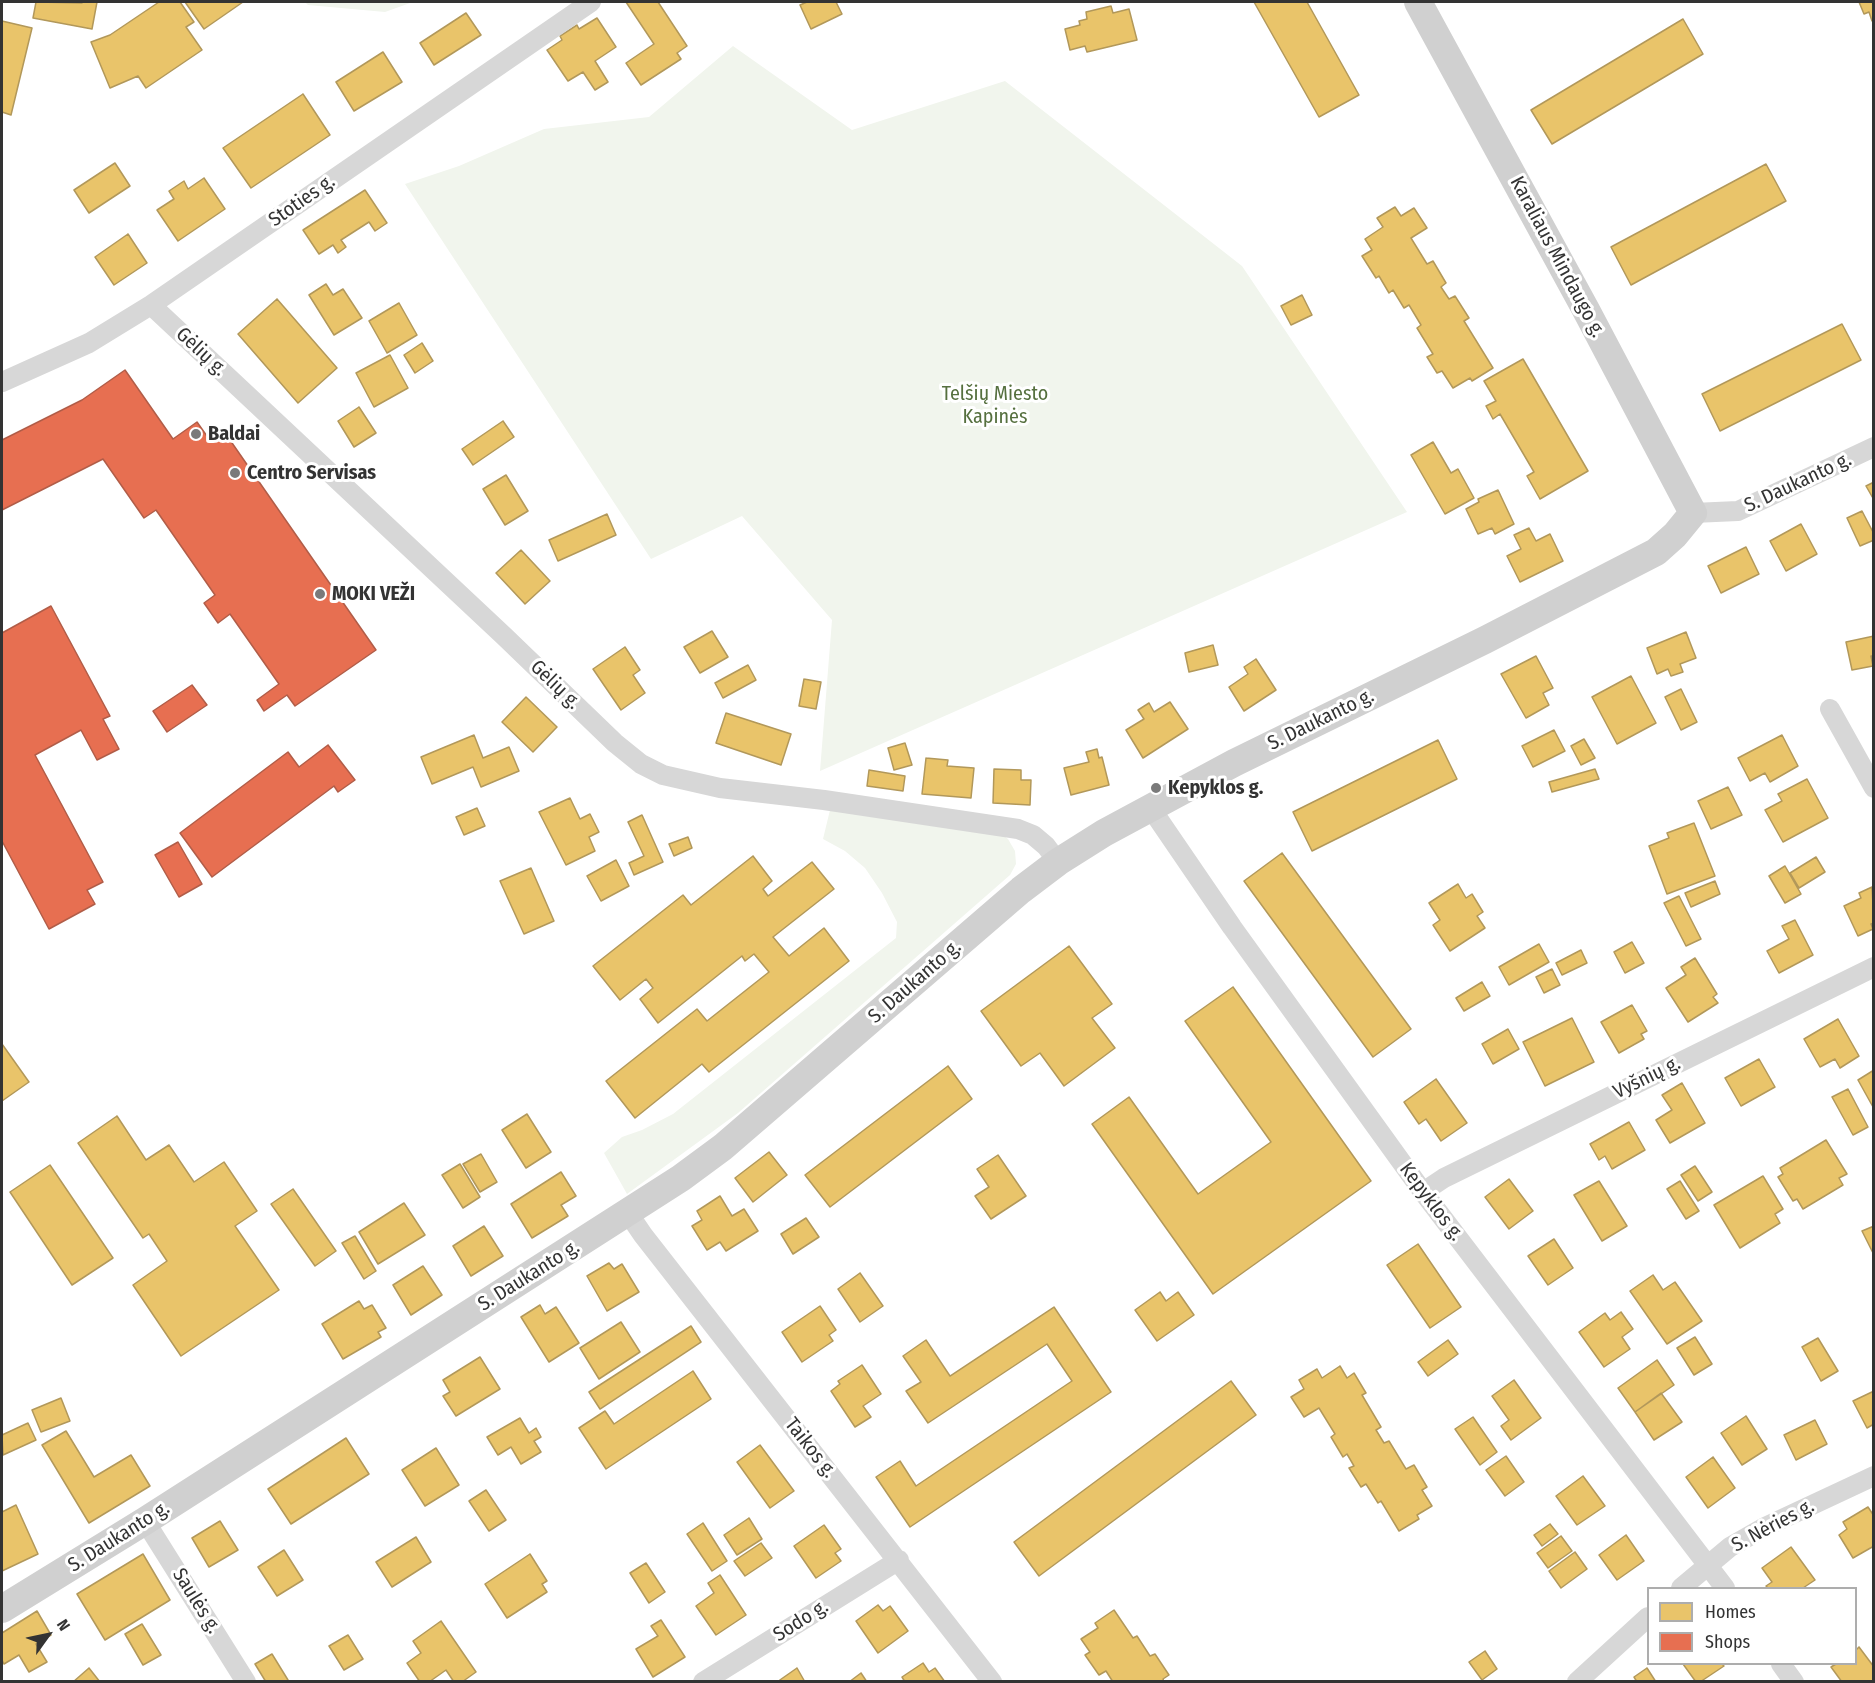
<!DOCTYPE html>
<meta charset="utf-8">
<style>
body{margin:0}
#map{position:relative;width:1875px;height:1683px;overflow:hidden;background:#fff;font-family:"Fira Sans Condensed",sans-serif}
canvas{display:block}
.frame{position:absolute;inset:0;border:3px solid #333;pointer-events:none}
.legend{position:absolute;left:1647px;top:1587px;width:210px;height:78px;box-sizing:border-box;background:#fff;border:2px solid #adadad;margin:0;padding:8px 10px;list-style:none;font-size:18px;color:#333}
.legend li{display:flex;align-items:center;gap:12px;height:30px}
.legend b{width:30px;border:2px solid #adadad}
.north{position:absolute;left:18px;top:1605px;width:60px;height:60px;-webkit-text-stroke:4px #fff;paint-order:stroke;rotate:57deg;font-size:16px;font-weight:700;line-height:24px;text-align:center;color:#333}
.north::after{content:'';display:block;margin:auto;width:21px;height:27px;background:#333;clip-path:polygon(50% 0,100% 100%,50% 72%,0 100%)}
</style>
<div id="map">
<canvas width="1875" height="1683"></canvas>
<div class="frame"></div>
<ul class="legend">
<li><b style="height:16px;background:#e9c46a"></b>Homes</li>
<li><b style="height:16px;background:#e76f51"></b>Shops</li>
</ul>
<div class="north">N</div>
</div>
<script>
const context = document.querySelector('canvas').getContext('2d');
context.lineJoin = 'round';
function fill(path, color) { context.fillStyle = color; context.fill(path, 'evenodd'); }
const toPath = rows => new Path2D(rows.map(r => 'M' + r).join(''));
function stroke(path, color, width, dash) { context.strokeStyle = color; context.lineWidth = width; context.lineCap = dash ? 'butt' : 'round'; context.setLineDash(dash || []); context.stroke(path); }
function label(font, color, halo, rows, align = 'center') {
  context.font = font + ' "Fira Sans Condensed",sans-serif'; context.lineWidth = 6; context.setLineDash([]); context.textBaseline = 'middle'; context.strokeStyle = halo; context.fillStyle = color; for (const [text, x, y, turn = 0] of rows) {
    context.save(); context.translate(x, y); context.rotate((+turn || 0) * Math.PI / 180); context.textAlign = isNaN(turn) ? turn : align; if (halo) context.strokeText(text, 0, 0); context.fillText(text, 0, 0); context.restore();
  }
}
fill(toPath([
 [305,2,413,2,385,12,308,5],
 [733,46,852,130,1005,81,1242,266,1407,512,820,771,832,620,742,516,651,559,405,184,459,166,544,129,649,117],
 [830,810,998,831,1008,839,1015,851,1016,864,1010,875,738,1113,627,1194,604,1153,622,1137,642,1130,673,1114,896,938,897,922,882,893,865,868,845,851,823,839]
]), '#f1f5ed');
const homes = toPath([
 [36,2,82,3,82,2,97,2,92,29,33,18,36,2],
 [159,2,180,2,194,22,186,27,202,50,146,88,138,76,110,88,91,42,110,35,159,2],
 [185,2,243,2,204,29,185,2],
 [626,2,658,2,687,46,677,53,681,59,641,85,626,63,654,44,626,2],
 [807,2,836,2,842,14,811,29,800,5,807,2],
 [1254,2,1307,2,1359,95,1319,117,1254,2],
 [1859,2,1874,2,1874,20,1872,21,1869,12,1864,14,1859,2],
 [1111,6,1113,13,1129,9,1137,40,1087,52,1085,46,1070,50,1065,29,1080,25,1079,21,1087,19,1086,12,1111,6],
 [466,13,481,35,434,65,420,43,466,13],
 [597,18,616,47,595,61,608,82,595,90,583,72,568,81,547,50,562,40,560,36,577,25,579,29,597,18],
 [1683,19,1703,54,1552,144,1531,110,1683,19],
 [2,21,32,28,11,115,2,112,2,21],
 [383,52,402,82,354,111,336,82,383,52],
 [303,94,330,135,251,188,223,148,303,94],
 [115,163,130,186,89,213,74,190,115,163],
 [1766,164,1786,201,1631,285,1611,247,1766,164],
 [204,178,225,209,178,241,157,210,174,199,169,191,184,181,188,189,204,178],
 [365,190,387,223,375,231,369,222,341,240,346,247,338,253,333,245,319,254,303,230,365,190],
 [1395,207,1401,216,1414,208,1427,228,1411,238,1427,264,1433,261,1446,283,1441,287,1449,299,1455,296,1469,318,1464,321,1493,368,1472,381,1470,378,1453,388,1442,371,1437,373,1427,357,1433,354,1417,328,1421,325,1409,305,1404,308,1393,290,1389,293,1379,276,1376,278,1362,256,1372,250,1365,239,1383,227,1377,218,1395,207],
 [128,234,147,263,114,285,95,257,128,234],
 [326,284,333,295,343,289,362,318,334,335,309,295,326,284],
 [1302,295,1312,315,1291,325,1281,306,1302,295],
 [277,299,337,368,298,403,238,334,277,299],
 [399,303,417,335,387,353,369,321,399,303],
 [1842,324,1861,360,1720,431,1702,394,1842,324],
 [422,343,433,361,415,373,404,355,422,343],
 [390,355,408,388,374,407,356,373,390,355],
 [1523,359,1588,471,1540,499,1527,476,1534,472,1500,414,1493,419,1486,406,1496,401,1484,381,1523,359],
 [359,407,376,433,354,447,338,421,359,407],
 [503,421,514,437,473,465,462,449,503,421],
 [1433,442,1451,473,1458,469,1474,498,1445,514,1411,455,1433,442],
 [506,475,528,511,505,525,483,489,506,475],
 [1874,482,1874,500,1866,486,1874,482],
 [1498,490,1514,524,1495,534,1492,528,1478,534,1466,509,1479,502,1478,499,1498,490],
 [1862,511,1874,534,1874,540,1860,546,1847,518,1862,511],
 [607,514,616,535,558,561,549,540,607,514],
 [1801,524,1817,554,1786,571,1770,541,1801,524],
 [1529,528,1536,541,1550,534,1563,561,1520,582,1507,556,1521,549,1514,535,1529,528],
 [1746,547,1759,574,1721,593,1708,566,1746,547],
 [521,550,550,581,525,604,496,573,521,550],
 [712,631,728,657,700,673,684,647,712,631],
 [1686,632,1696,658,1680,664,1683,672,1671,676,1668,669,1657,674,1647,648,1686,632],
 [1874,636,1874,656,1871,656,1873,666,1852,670,1846,642,1874,636],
 [1213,645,1218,665,1189,672,1185,653,1213,645],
 [625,647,640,670,633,675,645,693,621,710,593,669,625,647],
 [1536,656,1553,688,1543,693,1549,705,1526,718,1501,674,1536,656],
 [1256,659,1276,690,1244,711,1229,687,1248,674,1244,667,1256,659],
 [748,665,756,680,723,698,715,683,748,665],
 [1631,676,1656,723,1617,744,1592,697,1631,676],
 [804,679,821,682,816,709,799,706,804,679],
 [1681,689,1697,722,1681,730,1665,697,1681,689],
 [526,697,557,727,533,752,502,722,526,697],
 [1170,702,1188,729,1143,758,1126,730,1144,719,1138,710,1149,703,1154,712,1170,702],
 [726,713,791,734,781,765,716,743,726,713],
 [1554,730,1565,751,1533,767,1522,746,1554,730],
 [474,735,483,758,509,747,519,771,481,787,473,767,432,784,421,757,474,735],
 [1782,735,1798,766,1770,782,1765,773,1750,781,1738,758,1782,735],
 [1584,739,1595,758,1581,765,1571,746,1584,739],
 [1438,740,1457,779,1312,851,1293,812,1438,740],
 [905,743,912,765,894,770,888,748,905,743],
 [1097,749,1099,758,1102,757,1109,785,1071,795,1064,768,1089,762,1086,752,1097,749],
 [926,758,948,760,947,766,974,768,971,798,922,794,926,758],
 [994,769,1021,770,1021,780,1031,780,1030,805,993,803,994,769],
 [1595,769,1599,779,1552,792,1549,782,1595,769],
 [869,770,905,776,903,791,867,786,869,770],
 [1807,779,1828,818,1783,842,1765,810,1782,801,1778,794,1807,779],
 [1728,787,1742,815,1711,829,1698,801,1728,787],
 [570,798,580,819,590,814,599,832,589,837,595,851,566,865,539,812,570,798],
 [477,808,485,826,464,835,456,817,477,808],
 [642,815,663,862,634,875,629,863,644,856,628,822,642,815],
 [1694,823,1715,876,1667,894,1649,846,1669,838,1667,833,1694,823],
 [688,837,692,848,674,856,669,844,688,837],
 [1282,853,1411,1029,1373,1057,1244,881,1282,853],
 [753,856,772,881,763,889,768,896,812,862,834,889,773,937,789,956,824,928,849,961,709,1072,702,1064,635,1118,606,1081,697,1009,707,1021,769,972,754,954,745,961,742,956,658,1023,640,999,653,988,646,979,620,1000,593,966,683,895,691,905,753,856],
 [1816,857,1825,872,1799,888,1790,873,1816,857],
 [616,860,629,886,601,901,587,876,616,860],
 [1785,866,1801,894,1785,903,1769,876,1785,866],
 [531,868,554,921,524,934,500,881,531,868],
 [1715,881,1720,894,1691,907,1685,893,1715,881],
 [1458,884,1466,898,1472,894,1483,912,1477,916,1485,928,1450,951,1433,925,1440,920,1429,903,1458,884],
 [1872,887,1874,923,1871,924,1873,929,1858,936,1844,906,1861,898,1859,893,1872,887],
 [1679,896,1701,939,1686,946,1664,903,1679,896],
 [1795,920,1813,955,1779,973,1767,951,1789,939,1782,926,1795,920],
 [1632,942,1644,963,1625,973,1614,952,1632,942],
 [1539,944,1549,962,1509,985,1499,967,1539,944],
 [1069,946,1112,1004,1092,1018,1115,1048,1064,1086,1040,1053,1021,1066,981,1011,1069,946],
 [1581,950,1587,963,1562,975,1556,963,1581,950],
 [1695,958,1717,994,1713,997,1718,1003,1688,1022,1666,988,1686,975,1681,967,1695,958],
 [1552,969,1560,985,1544,993,1536,977,1552,969],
 [1482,982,1490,996,1464,1011,1456,998,1482,982],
 [1233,987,1371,1181,1213,1294,1092,1124,1129,1097,1198,1194,1271,1142,1185,1021,1233,987],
 [1632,1005,1647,1031,1641,1034,1644,1039,1619,1053,1601,1022,1632,1005],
 [1572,1018,1594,1062,1545,1086,1523,1042,1572,1018],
 [1838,1019,1859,1056,1840,1068,1835,1059,1820,1067,1804,1039,1838,1019],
 [1508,1029,1519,1049,1493,1064,1482,1044,1508,1029],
 [2,1044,29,1082,2,1101,2,1044],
 [1759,1059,1775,1087,1741,1106,1725,1078,1759,1059],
 [948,1066,972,1099,830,1207,805,1175,948,1066],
 [1874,1070,1874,1107,1873,1107,1858,1080,1874,1070],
 [1436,1079,1467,1123,1441,1141,1426,1119,1419,1124,1404,1102,1436,1079],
 [1682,1083,1705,1123,1670,1143,1656,1120,1672,1110,1662,1095,1682,1083],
 [1848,1089,1868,1127,1853,1135,1832,1097,1848,1089],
 [527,1114,551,1152,526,1168,502,1130,527,1114],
 [117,1116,146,1160,169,1145,194,1182,224,1162,257,1211,235,1226,279,1290,181,1356,133,1285,167,1261,149,1234,143,1238,78,1143,117,1116],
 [1629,1122,1645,1150,1612,1169,1605,1156,1599,1160,1590,1144,1629,1122],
 [1826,1140,1847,1174,1839,1178,1843,1185,1803,1209,1797,1199,1793,1201,1778,1177,1783,1174,1780,1168,1826,1140],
 [769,1152,787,1175,753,1202,735,1178,769,1152],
 [481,1154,497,1182,480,1192,463,1164,481,1154],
 [998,1155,1026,1196,991,1219,975,1196,989,1187,977,1169,998,1155],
 [460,1164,480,1197,463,1208,442,1175,460,1164],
 [50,1165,113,1258,72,1285,10,1192,50,1165],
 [1695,1166,1712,1192,1698,1201,1681,1175,1695,1166],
 [561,1172,576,1196,561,1205,568,1216,532,1238,511,1204,561,1172],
 [1763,1176,1783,1209,1775,1214,1780,1223,1740,1248,1714,1205,1763,1176],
 [1509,1179,1533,1211,1509,1229,1485,1197,1509,1179],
 [1599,1181,1627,1226,1602,1241,1574,1195,1599,1181],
 [1680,1181,1699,1211,1686,1219,1667,1189,1680,1181],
 [293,1189,336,1251,315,1266,271,1204,293,1189],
 [720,1196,732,1216,744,1209,758,1231,726,1251,720,1242,707,1250,692,1226,702,1220,697,1211,720,1196],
 [404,1203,425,1235,378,1264,359,1232,404,1203],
 [806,1218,819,1237,793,1254,781,1234,806,1218],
 [484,1226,503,1256,471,1276,453,1246,484,1226],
 [1874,1226,1874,1255,1862,1231,1874,1226],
 [355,1236,376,1271,364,1279,342,1243,355,1236],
 [1554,1239,1573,1268,1548,1285,1528,1256,1554,1239],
 [1418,1244,1461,1307,1430,1328,1387,1265,1418,1244],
 [609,1263,614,1269,622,1264,639,1292,607,1311,587,1276,609,1263],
 [423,1266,442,1295,411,1315,393,1285,423,1266],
 [860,1273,883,1306,860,1322,838,1289,860,1273],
 [1653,1275,1663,1290,1675,1282,1702,1321,1667,1344,1630,1291,1653,1275],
 [1160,1292,1166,1301,1178,1292,1194,1315,1157,1341,1135,1310,1160,1292],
 [359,1301,364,1309,372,1305,386,1328,378,1332,381,1337,343,1359,322,1324,359,1301],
 [540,1305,545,1314,556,1307,579,1343,549,1362,521,1317,540,1305],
 [820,1306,836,1330,829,1335,833,1341,802,1362,782,1332,820,1306],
 [1054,1307,1111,1392,910,1527,876,1477,900,1461,916,1486,1072,1381,1047,1344,928,1423,906,1391,921,1382,903,1356,926,1340,950,1376,1054,1307],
 [1621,1312,1633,1329,1622,1337,1630,1349,1604,1367,1579,1332,1605,1313,1610,1320,1621,1312],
 [621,1322,640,1352,599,1379,580,1348,621,1322],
 [691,1326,701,1342,600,1409,589,1392,691,1326],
 [1695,1337,1712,1364,1694,1375,1677,1348,1695,1337],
 [1818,1338,1838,1371,1821,1381,1802,1347,1818,1338],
 [1448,1340,1458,1354,1428,1376,1418,1362,1448,1340],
 [480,1357,500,1389,456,1416,443,1396,450,1392,443,1380,480,1357],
 [1657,1360,1674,1385,1635,1412,1618,1388,1657,1360],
 [862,1365,881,1394,863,1406,871,1417,855,1427,831,1391,840,1384,838,1381,862,1365],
 [1340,1366,1347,1378,1354,1373,1366,1393,1362,1395,1381,1427,1376,1430,1384,1443,1389,1441,1406,1469,1414,1465,1427,1487,1422,1490,1432,1506,1417,1515,1419,1519,1399,1531,1381,1501,1378,1503,1366,1484,1361,1487,1349,1468,1354,1466,1347,1454,1343,1457,1331,1437,1335,1434,1319,1408,1304,1417,1291,1397,1304,1389,1299,1380,1317,1369,1322,1378,1340,1366],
 [693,1371,711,1399,606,1469,579,1428,605,1411,614,1424,693,1371],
 [1514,1380,1541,1418,1511,1440,1501,1426,1509,1420,1492,1396,1514,1380],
 [1231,1381,1256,1415,1039,1576,1014,1542,1231,1381],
 [1874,1391,1874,1424,1867,1428,1853,1401,1874,1391],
 [1661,1393,1682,1422,1654,1440,1635,1412,1661,1393],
 [61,1398,70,1421,41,1432,32,1410,61,1398],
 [1746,1416,1767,1449,1742,1465,1721,1433,1746,1416],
 [1473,1417,1497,1452,1480,1465,1455,1429,1473,1417],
 [520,1418,529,1433,536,1428,541,1437,534,1441,541,1452,521,1464,511,1447,498,1455,487,1437,520,1418],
 [1815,1420,1827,1444,1796,1460,1784,1435,1815,1420],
 [28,1423,36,1440,3,1455,2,1435,28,1423],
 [66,1431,94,1477,131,1455,150,1486,89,1523,42,1445,66,1431],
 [346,1438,369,1474,291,1524,268,1489,346,1438],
 [760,1445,794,1491,770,1508,737,1462,760,1445],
 [436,1448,459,1485,425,1506,402,1470,436,1448],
 [1506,1456,1524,1482,1505,1496,1486,1470,1506,1456],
 [1713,1457,1735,1488,1708,1508,1686,1477,1713,1457],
 [1583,1476,1605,1506,1577,1525,1556,1496,1583,1476],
 [486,1490,506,1520,489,1531,469,1501,486,1490],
 [16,1505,38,1554,2,1571,2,1512,16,1505],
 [1868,1507,1874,1516,1874,1546,1853,1558,1839,1535,1847,1529,1843,1522,1868,1507],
 [749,1518,762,1539,737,1555,724,1535,749,1518],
 [220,1521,238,1550,209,1567,192,1538,220,1521],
 [703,1523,727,1561,712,1571,687,1534,703,1523],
 [1550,1524,1558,1534,1542,1546,1534,1535,1550,1524],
 [824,1525,841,1549,835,1553,841,1561,816,1578,794,1546,824,1525],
 [1626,1535,1644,1561,1617,1580,1599,1555,1626,1535],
 [1561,1536,1572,1551,1548,1568,1537,1553,1561,1536],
 [416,1537,431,1562,392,1587,376,1562,416,1537],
 [761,1543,772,1558,745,1576,734,1561,761,1543],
 [1791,1547,1815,1580,1803,1588,1768,1588,1766,1586,1772,1582,1762,1568,1791,1547],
 [284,1550,303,1580,277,1596,258,1567,284,1550],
 [1575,1552,1587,1569,1561,1588,1549,1571,1575,1552],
 [143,1554,170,1600,105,1640,77,1594,143,1554],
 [530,1554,547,1581,542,1584,547,1592,507,1618,485,1584,530,1554],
 [646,1563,665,1592,649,1603,630,1573,646,1563],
 [720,1575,746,1615,716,1635,696,1606,714,1593,708,1583,720,1575],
 [878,1605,883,1611,890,1606,908,1631,878,1653,856,1621,878,1605],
 [1114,1610,1133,1638,1137,1636,1150,1656,1155,1654,1169,1675,1163,1679,1164,1682,1113,1682,1106,1671,1099,1675,1085,1655,1090,1652,1081,1639,1098,1628,1095,1623,1114,1610],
 [37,1611,51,1635,36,1644,47,1662,29,1672,19,1655,4,1664,2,1660,2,1633,37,1611],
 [661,1620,685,1657,653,1677,636,1649,658,1636,651,1626,661,1620],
 [441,1621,476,1672,462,1682,454,1682,446,1670,429,1682,420,1682,407,1663,421,1653,413,1641,441,1621],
 [142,1624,161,1655,143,1665,125,1634,142,1624],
 [348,1635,363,1659,344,1670,329,1646,348,1635],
 [1859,1647,1874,1667,1874,1682,1842,1682,1831,1667,1836,1664,1856,1664,1856,1650,1859,1647],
 [1485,1651,1497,1669,1482,1680,1469,1662,1485,1651],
 [272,1654,288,1680,285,1682,266,1682,255,1664,272,1654],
 [923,1663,929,1672,935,1668,945,1682,905,1682,902,1677,923,1663],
 [1683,1664,1722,1664,1724,1666,1700,1682,1696,1682,1683,1664],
 [89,1668,100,1682,73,1682,89,1668],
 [797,1668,805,1682,777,1682,797,1668],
 [1647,1668,1656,1682,1637,1682,1634,1677,1647,1668],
 [861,1673,867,1682,849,1682,861,1673]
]);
fill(homes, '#e9c46a');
stroke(homes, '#b2985a', 1.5);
const shops = toPath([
 [125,370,173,439,197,422,209,439,223,430,376,650,295,706,287,695,264,711,257,700,279,684,230,614,218,623,204,603,215,595,156,510,144,518,103,459,2,510,2,440,82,400,125,370],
 [51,606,110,716,103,719,119,749,97,760,81,730,35,755,103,882,87,890,95,904,49,929,2,841,2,633,51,606],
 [192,685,207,705,167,732,153,711,192,685],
 [328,745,355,780,338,792,334,786,212,877,180,833,288,752,299,767,328,745],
 [178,842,202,884,179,897,155,855,178,842]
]);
fill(shops, '#e76f51');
stroke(shops, '#b15d48', 1.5);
stroke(toPath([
 [151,305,504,636,615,743,641,764,663,775,720,788,824,800,1018,829,1033,835,1046,846,1058,862],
 [2,382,89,343,151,305,591,2],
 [1693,513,1738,511,1874,447],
 [1830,709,1874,788],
 [1150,807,1232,927,1423,1192,1725,1588],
 [1423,1192,1444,1178,1874,967],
 [628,1213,643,1235,992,1682],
 [145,1521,246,1682],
 [1681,1588,1730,1547,1765,1527,1874,1476],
 [1781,1664,1794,1682],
 [703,1682,899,1560],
 [1577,1682,1648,1617]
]), '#d7d7d7', 20);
stroke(toPath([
 [2,1609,145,1521,681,1178,723,1147,1021,890,1058,862,1104,833,1234,763,1485,640,1656,552,1675,535,1693,513,1586,310,1418,2]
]), '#d0d0d0', 28);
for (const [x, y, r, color] of [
 [196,434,6,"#7a7a7a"],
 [235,473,6,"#7a7a7a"],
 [320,594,6,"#7a7a7a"],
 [1156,788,6,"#7a7a7a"]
]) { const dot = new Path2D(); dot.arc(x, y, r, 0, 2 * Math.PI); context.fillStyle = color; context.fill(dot); stroke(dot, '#fff', 2); }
label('20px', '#333', '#fff', [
 ["Stoties g.",302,201,-35],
 ["Karaliaus Mindaugo g.",1557,257,62],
 ["Gėlių g.",201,352,43],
 ["S. Daukanto g.",1798,483,-25],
 ["Gėlių g.",555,685,44],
 ["S. Daukanto g.",1321,720,-26],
 ["S. Daukanto g.",915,982,-41],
 ["Vyšnių g.",1647,1078,-26],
 ["Kepyklos g.",1431,1202,53],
 ["S. Daukanto g.",529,1276,-32],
 ["Taikos g.",810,1448,52],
 ["S. Nėries g.",1773,1526,-28],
 ["S. Daukanto g.",119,1537,-32],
 ["Saulės g.",196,1601,58],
 ["Sodo g.",801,1621,-32]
]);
label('20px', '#56703f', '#fff', [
 ["Telšių Miesto",995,394],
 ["Kapinės",995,417]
]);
label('bold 20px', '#333', '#fff', [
 ["Baldai",208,434],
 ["Centro Servisas",247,473],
 ["MOKI VEŽI",332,594],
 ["Kepyklos g.",1168,788]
], 'left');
</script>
